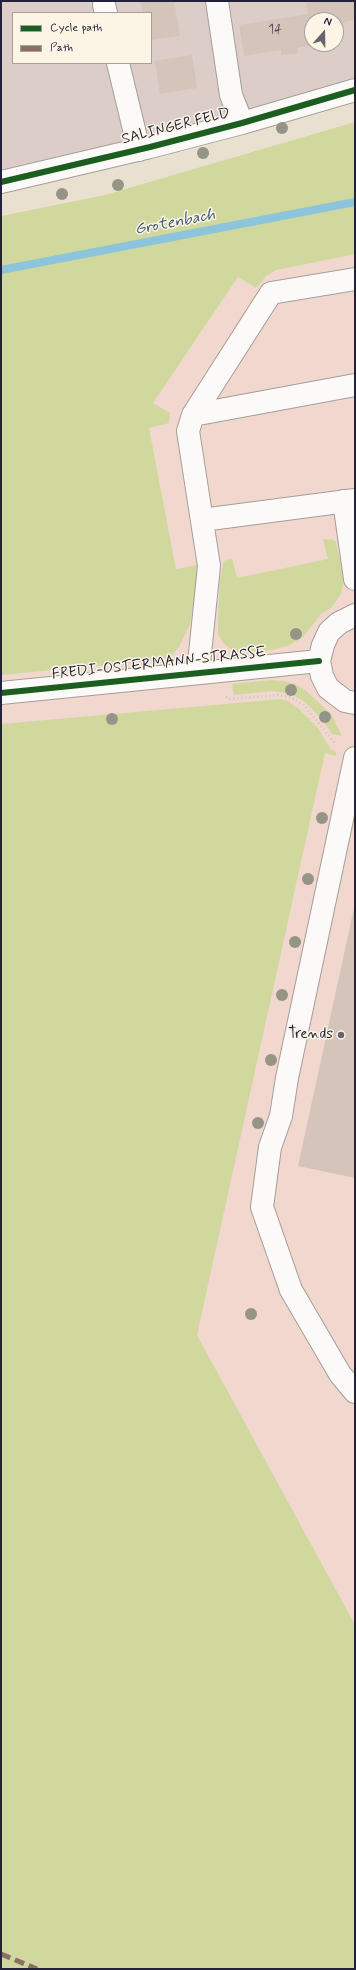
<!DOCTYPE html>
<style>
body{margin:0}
#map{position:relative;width:356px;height:1970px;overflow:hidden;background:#eae0d0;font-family:Mynerve,sans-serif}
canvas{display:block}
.frame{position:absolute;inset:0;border:2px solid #22223b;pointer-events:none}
.legend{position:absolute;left:12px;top:12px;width:140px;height:52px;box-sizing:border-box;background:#fcf5e5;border:1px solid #a5a1a1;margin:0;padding:5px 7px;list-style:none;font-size:12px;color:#22223b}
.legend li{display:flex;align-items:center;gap:8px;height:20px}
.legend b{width:20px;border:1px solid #a5a1a1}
.north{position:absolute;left:304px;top:12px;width:40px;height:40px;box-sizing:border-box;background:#fcf5e5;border:1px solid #a5a1a1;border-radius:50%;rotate:20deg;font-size:11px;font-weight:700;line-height:16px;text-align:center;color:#22223b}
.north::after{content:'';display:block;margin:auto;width:14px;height:18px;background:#68646f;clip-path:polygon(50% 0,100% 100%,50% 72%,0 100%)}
</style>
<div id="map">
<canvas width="356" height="1970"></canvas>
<div class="frame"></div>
<ul class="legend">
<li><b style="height:5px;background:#1b5e20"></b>Cycle path</li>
<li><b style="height:5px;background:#8d6e63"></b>Path</li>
</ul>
<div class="north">N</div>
</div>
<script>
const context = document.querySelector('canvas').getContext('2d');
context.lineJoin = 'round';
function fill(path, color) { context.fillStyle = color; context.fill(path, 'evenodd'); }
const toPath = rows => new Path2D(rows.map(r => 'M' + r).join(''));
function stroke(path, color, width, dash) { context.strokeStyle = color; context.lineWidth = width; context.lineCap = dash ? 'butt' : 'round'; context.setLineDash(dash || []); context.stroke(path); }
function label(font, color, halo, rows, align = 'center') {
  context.font = font + ' Mynerve,sans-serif'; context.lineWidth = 3; context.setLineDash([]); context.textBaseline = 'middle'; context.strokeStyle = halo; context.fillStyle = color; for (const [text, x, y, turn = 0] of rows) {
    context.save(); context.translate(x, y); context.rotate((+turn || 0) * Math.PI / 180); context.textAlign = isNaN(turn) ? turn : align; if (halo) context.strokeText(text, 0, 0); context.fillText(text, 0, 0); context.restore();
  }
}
fill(toPath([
 [355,245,355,1644,197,1335,325,752,335,756,318,728,281,699,1,724,1,675,161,660,197,565,176,569,149,428,152,403,238,277]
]), '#f1d7ce');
fill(toPath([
 [1,1,355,1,355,80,129,145,1,171],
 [13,13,151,13,151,63,13,63],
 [312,20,336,20,336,44,312,44]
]), '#ddcdc9');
fill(toPath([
 [355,122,355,254,276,270,266,276,256,288,238,277,153,403,170,413,169,423,149,428,176,569,197,565,195,595,190,624,179,647,173,654,161,660,1,675,1,216,105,195],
 [323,539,334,540,336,542,344,580,341,594,332,607,321,614,303,637,288,646,262,652,242,654,232,650,223,643,218,634,218,619,220,580,224,561,232,558,237,578,328,559],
 [270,680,283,681,295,684,305,690,331,714,342,736,332,734,321,718,304,701,290,694,274,691,234,695,232,684],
 [281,699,288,701,300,710,318,728,331,750,336,752,336,756,325,753,197,1335,355,1625,355,1969,1,1969,1,724]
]), '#d1d89e');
stroke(toPath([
 [1,270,355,202]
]), '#8cc5db', 8);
fill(toPath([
 [141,1,174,1,180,36,151,40,151,13,143,13],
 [306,1,355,1,355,20,340,23,341,31,336,32,336,20,312,20,313,45,297,48,298,53,281,55,281,50,244,56,239,25,308,14],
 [192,55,197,88,160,94,155,61],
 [354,908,355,908,355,1178,298,1166]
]), '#d5c4b9');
const minor = toPath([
 [217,1,231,95,242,123],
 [104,5,106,13],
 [118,63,139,150],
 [1,182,150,147,242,123,355,90],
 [193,415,355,385],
 [344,501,355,579],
 [202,520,355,500],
 [355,615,339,623,329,632,323,645,319,661,322,676,328,688,345,701,355,703],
 [198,673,209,566,188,431,193,415,271,293,355,279],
 [1,693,319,661],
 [355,758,287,1078,281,1116,270,1147,262,1207,291,1290,340,1374,355,1392]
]);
stroke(minor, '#a49e98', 24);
stroke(toPath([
 [226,697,229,699,279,695,290,697,304,705,334,742,336,742]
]), '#c9c7c5', 2.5, [1, 3]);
stroke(minor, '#fcfaf8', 22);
stroke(toPath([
 [1,1954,37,1969]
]), '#8d6e63', 5, [10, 5]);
stroke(toPath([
 [1,182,150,147,242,123,355,90],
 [1,693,319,661]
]), '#1b5e20', 6);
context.fillStyle = '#959587';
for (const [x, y] of [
 [282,128],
 [203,153],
 [118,185],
 [62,194],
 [296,634],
 [291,690],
 [325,717],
 [112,719],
 [322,818],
 [308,879],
 [295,942],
 [282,995],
 [271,1060],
 [258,1123],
 [251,1314]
]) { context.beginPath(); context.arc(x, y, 6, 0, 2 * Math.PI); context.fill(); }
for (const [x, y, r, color] of [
 [341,1035,4,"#68646f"]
]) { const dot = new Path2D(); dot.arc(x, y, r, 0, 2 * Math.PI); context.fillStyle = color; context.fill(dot); stroke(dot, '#fcf5e5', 1.5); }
label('13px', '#4f4a5a', null, [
 ["14",275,30]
]);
label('15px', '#22223b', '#fcf5e5', [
 ["SALINGER FELD",176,127,-14],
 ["FREDI-OSTERMANN-STRASSE",159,664,-6]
]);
label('15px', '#22223b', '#fcf5e5', [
 ["Trends",333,1035]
], 'right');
label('italic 16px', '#395775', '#fcf5e5', [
 ["Grotenbach",175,223,-11]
]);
</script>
